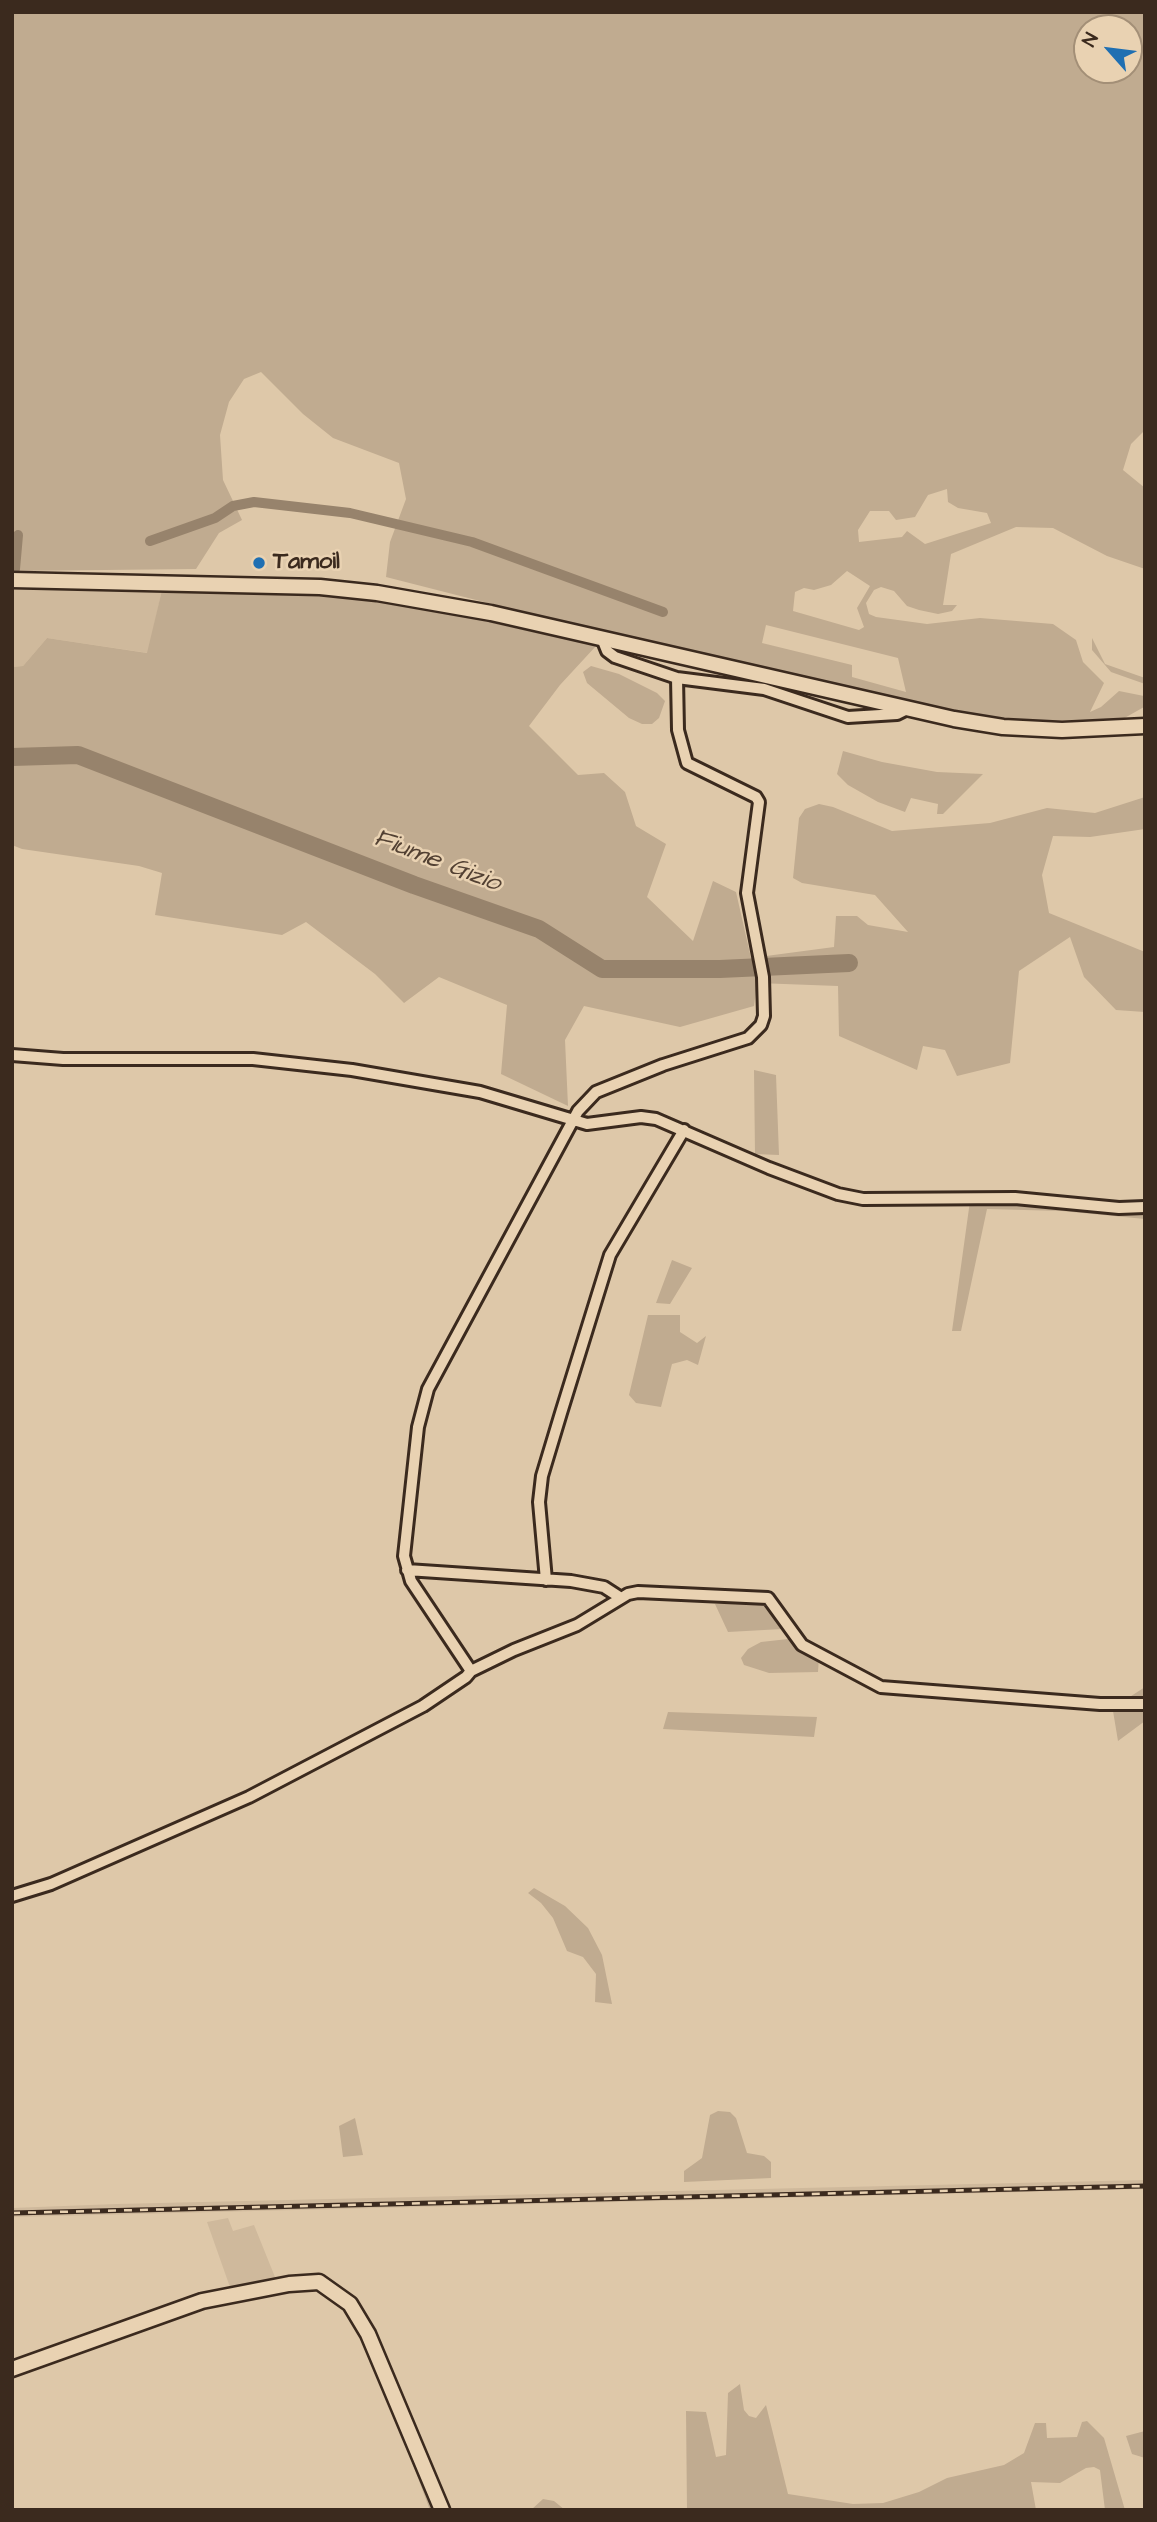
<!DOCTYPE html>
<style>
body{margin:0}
#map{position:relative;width:1157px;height:2522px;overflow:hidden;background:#dec8a9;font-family:"Architects Daughter",sans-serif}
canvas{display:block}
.frame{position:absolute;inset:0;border:14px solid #3b2a1e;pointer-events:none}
.north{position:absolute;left:1073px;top:14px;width:70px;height:70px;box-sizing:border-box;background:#e9d2b2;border:2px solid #a38f77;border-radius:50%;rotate:298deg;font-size:19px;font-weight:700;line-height:28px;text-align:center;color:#3b2a1e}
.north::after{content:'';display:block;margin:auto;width:24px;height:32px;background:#1f6fb2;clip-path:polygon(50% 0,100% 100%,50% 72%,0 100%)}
</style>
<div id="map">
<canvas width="1157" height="2522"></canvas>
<div class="frame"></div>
<div class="north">N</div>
</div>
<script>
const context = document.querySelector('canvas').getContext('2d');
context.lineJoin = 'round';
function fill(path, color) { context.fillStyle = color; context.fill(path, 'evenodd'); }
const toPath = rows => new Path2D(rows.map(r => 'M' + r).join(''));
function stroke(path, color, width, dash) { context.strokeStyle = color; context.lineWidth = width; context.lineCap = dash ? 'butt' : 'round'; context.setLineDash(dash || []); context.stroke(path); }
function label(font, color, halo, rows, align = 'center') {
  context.font = font + ' "Architects Daughter",sans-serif'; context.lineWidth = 5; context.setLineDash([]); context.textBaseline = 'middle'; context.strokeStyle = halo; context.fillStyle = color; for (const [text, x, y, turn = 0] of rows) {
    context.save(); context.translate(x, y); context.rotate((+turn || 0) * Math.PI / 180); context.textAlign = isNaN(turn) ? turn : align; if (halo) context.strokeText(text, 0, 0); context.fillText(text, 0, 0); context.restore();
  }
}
fill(toPath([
 [12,585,162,590,148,653,47,638,23,666,12,667],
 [1145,2180,1145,2189,12,2217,12,2208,117,2204],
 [228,2218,233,2231,254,2225,277,2282,231,2290,207,2222]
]), '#cfb99c');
fill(toPath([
 [12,12,1145,12,1145,430,1131,444,1123,470,1145,488,1145,569,1107,556,1053,528,1016,527,951,554,943,605,957,605,952,611,938,614,919,610,907,606,894,591,881,587,874,590,866,603,869,614,876,617,927,624,980,618,1053,624,1076,640,1083,662,1104,683,1090,712,1101,707,1119,691,1144,696,1144,707,1121,720,1111,720,1046,723,973,715,578,626,386,577,390,542,406,499,399,463,333,438,303,414,261,372,244,379,229,402,220,435,223,480,242,520,219,533,196,569,12,571],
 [1087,28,1129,28,1129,70,1087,70],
 [947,489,948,502,958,508,987,513,991,523,925,544,907,531,902,537,859,542,858,530,870,511,889,511,896,520,915,517,928,495],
 [847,571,870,586,857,608,864,627,859,630,793,611,795,592,804,588,814,590,831,585],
 [766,625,898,658,906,692,852,677,852,665,762,643],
 [162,590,341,596,431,609,596,646,560,685,529,726,578,775,604,773,625,792,636,826,666,844,647,897,693,941,713,881,736,892,751,958,834,947,836,916,857,916,868,925,908,932,875,895,802,883,793,878,799,818,805,809,819,804,833,807,892,831,990,823,1047,808,1095,813,1145,797,1145,829,1090,837,1053,836,1042,875,1049,913,1145,952,1145,1012,1116,1010,1084,977,1070,937,1019,971,1010,1063,957,1076,945,1050,923,1046,917,1070,839,1036,838,986,757,983,754,1006,680,1027,584,1006,565,1040,568,1106,501,1074,507,1005,439,977,404,1003,375,974,306,922,282,935,155,915,162,873,139,866,22,849,12,845,12,667,23,666,47,638,147,653],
 [1092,638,1105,664,1145,678,1145,684,1111,672,1092,650],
 [591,666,619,674,657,693,665,701,659,718,652,724,642,724,629,718,587,683,583,672],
 [843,751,882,762,937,772,983,774,943,814,937,814,938,804,911,798,905,812,878,802,848,785,837,774],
 [754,1070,776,1075,779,1155,755,1154],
 [970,1201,1145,1213,1145,1219,1062,1211,987,1209,961,1331,952,1331],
 [672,1260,692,1268,670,1304,656,1303],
 [648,1315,680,1315,680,1332,697,1343,706,1336,698,1365,687,1360,672,1364,661,1407,636,1403,629,1395],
 [767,1603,782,1629,728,1632,715,1604],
 [788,1639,819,1657,818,1672,769,1673,744,1665,741,1658,748,1649,761,1642],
 [1145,1687,1145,1721,1118,1741,1111,1699,1125,1700],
 [668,1712,817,1717,814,1737,663,1729],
 [534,1888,565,1906,588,1928,602,1955,612,2004,595,2002,596,1974,583,1957,567,1951,553,1918,541,1903,528,1893],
 [718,2111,730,2112,736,2118,747,2153,764,2156,771,2162,771,2178,684,2182,684,2171,702,2158,710,2115],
 [355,2118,363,2155,343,2157,339,2126],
 [740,2384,744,2410,749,2416,756,2418,766,2405,788,2494,853,2504,883,2503,919,2492,947,2478,1004,2465,1024,2453,1035,2423,1046,2423,1047,2438,1077,2437,1082,2422,1087,2421,1104,2438,1125,2510,1105,2510,1100,2470,1094,2467,1086,2468,1060,2483,1031,2482,1036,2510,687,2510,686,2411,706,2412,716,2457,726,2455,728,2393],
 [386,2393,437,2510,430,2510],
 [1145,2431,1145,2458,1132,2454,1126,2436],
 [543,2499,554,2501,565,2510,531,2510]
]), '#c0ab90');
stroke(toPath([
 [150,541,215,518,233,506,254,502,350,513,472,542,663,612],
 [15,569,18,535]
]), '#97836c', 10);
stroke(toPath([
 [12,757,78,755,414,885,539,929,602,969,720,969,849,963]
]), '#97836c', 18);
const minor = toPath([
 [603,641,607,651,615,657,677,678,764,689,848,717,897,714,907,709],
 [12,1055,63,1059,253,1059,352,1070,480,1092,587,1124,641,1117,656,1119,769,1168,838,1194,863,1199,1015,1198,1119,1208,1145,1207],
 [407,1570,571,1581,604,1587,621,1598],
 [546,1580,539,1502,542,1476,561,1413,610,1255,684,1130],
 [471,1671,411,1581,404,1556,418,1427,428,1389,578,1111,596,1092,663,1065,748,1038,761,1025,764,1016,763,977,747,893,759,802,756,797,687,763,678,730,677,678],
 [12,1896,51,1884,249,1797,423,1706,466,1677,471,1671,514,1650,577,1625,628,1594,638,1592,768,1598,802,1645,881,1687,1100,1704,1145,1704]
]);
const major = toPath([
 [12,580,320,587,377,593,491,613,954,719,1003,727,1062,730,1145,726],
 [12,2369,202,2301,289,2284,319,2282,350,2304,368,2334,442,2510]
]);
stroke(minor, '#3b2a1e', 16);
stroke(major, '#3b2a1e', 19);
stroke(minor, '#e9d2b2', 10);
stroke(major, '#e9d2b2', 14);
const rail = toPath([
 [12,2213,1145,2186]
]);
stroke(rail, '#3b2a1e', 5);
stroke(rail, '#e9d2b2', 2.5, [8]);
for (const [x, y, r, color] of [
 [259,563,7,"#1f6fb2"]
]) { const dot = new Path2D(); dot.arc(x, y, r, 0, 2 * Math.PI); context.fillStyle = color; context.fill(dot); stroke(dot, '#e9d2b2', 2.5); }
label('bold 24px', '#3b2a1e', '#e9d2b2', [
 ["Tamoil",273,563]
], 'left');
label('italic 26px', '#524032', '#e9d2b2', [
 ["Fiume Gizio",437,862,21]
]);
</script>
